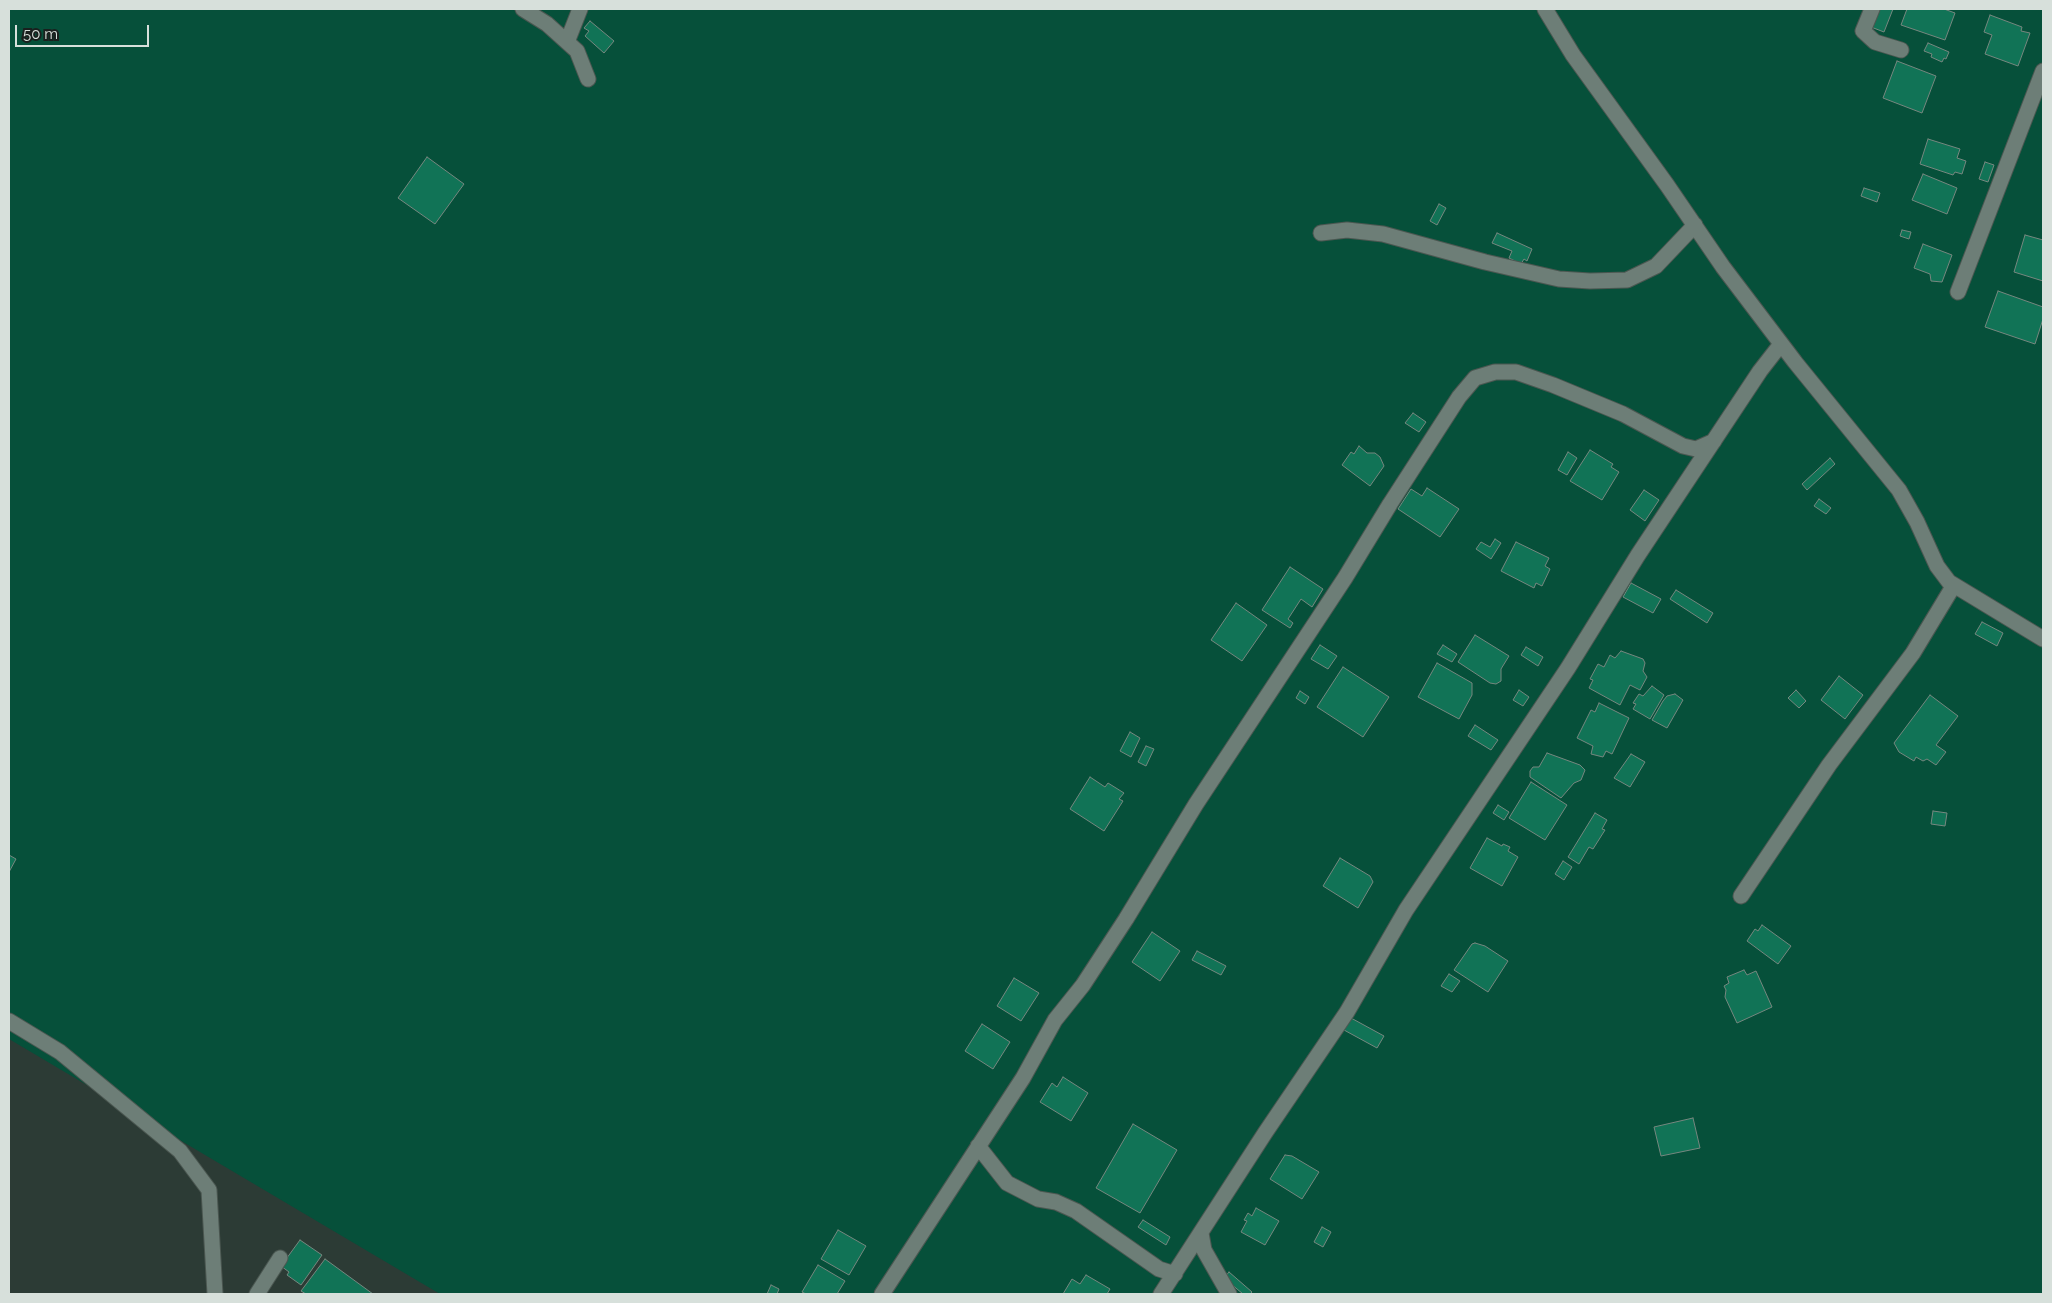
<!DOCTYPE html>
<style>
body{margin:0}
#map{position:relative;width:2052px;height:1303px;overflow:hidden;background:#2c3b35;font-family:Raleway,sans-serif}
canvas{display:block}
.frame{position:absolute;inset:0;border:10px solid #d7e0db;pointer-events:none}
.scale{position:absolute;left:15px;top:25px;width:134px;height:22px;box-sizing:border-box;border:2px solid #d7e0db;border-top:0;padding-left:6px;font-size:15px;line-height:18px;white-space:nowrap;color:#d7e0db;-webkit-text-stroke:4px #1a201e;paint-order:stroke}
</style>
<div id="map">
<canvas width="2052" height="1303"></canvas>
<div class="frame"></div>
<div class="scale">50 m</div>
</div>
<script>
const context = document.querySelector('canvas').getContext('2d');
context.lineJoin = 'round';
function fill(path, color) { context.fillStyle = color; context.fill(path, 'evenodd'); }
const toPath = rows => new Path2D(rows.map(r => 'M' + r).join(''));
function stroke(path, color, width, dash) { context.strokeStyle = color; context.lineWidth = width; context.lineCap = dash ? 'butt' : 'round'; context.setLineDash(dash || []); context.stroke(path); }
fill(toPath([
 [9,9,2043,9,2043,1294,440,1294,9,1039]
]), '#06503a');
const building = toPath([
 [1879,9,1893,9,1884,32,1871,27,1879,9],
 [1907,9,1944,9,1955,13,1945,40,1901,25,1907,9],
 [1990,15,2022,27,2021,31,2030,33,2018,66,1985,54,1992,35,1984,32,1990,15],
 [590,21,614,41,604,53,585,36,589,31,584,28,590,21],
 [1928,43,1949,52,1946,59,1944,58,1942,62,1931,57,1932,54,1924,51,1928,43],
 [1897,61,1936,76,1922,113,1883,98,1897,61],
 [1928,139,1960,149,1957,158,1966,161,1962,174,1955,172,1953,175,1920,164,1928,139],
 [427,157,464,184,435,224,398,198,427,157],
 [1985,162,1994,165,1988,182,1979,179,1985,162],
 [1923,174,1957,188,1947,214,1912,200,1923,174],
 [1864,188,1880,193,1877,202,1861,196,1864,188],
 [1439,204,1446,208,1437,225,1430,221,1439,204],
 [1902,230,1911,232,1909,239,1900,236,1902,230],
 [1497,233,1532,249,1527,261,1524,259,1521,264,1509,258,1512,251,1492,243,1497,233],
 [2025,235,2043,240,2043,281,2014,272,2025,235],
 [1923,244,1952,255,1942,282,1931,281,1930,274,1914,268,1923,244],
 [1998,291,2043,307,2043,319,2035,344,1985,327,1998,291],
 [1413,413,1426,422,1419,432,1405,423,1413,413],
 [1359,446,1367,453,1375,453,1380,457,1384,466,1370,486,1342,465,1351,452,1354,454,1359,446],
 [1590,450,1613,464,1611,467,1619,472,1602,500,1570,481,1590,450],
 [1568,452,1577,458,1567,475,1558,470,1568,452],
 [1830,458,1835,464,1807,490,1802,484,1830,458],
 [1427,488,1459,509,1440,537,1398,509,1411,489,1422,496,1427,488],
 [1644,490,1659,500,1645,521,1630,510,1644,490],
 [1819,499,1831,508,1826,514,1814,506,1819,499],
 [1495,539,1501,543,1491,559,1476,549,1481,542,1490,547,1495,539],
 [1516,542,1549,558,1545,566,1550,569,1542,586,1536,583,1534,588,1501,571,1516,542],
 [1290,567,1323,589,1312,607,1301,599,1288,619,1293,623,1290,628,1262,610,1290,567],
 [1631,583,1661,599,1653,613,1623,597,1631,583],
 [1676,590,1713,613,1707,623,1670,599,1676,590],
 [1236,603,1267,625,1242,661,1211,640,1236,603],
 [1982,622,2003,633,1997,646,1975,634,1982,622],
 [1475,635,1509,656,1501,669,1501,681,1496,684,1490,683,1458,662,1475,635],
 [1320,645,1337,656,1328,669,1311,659,1320,645],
 [1443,645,1457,654,1452,662,1437,654,1443,645],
 [1526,647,1543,657,1538,666,1521,655,1526,647],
 [1621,651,1643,659,1645,663,1643,671,1647,677,1640,690,1630,685,1620,705,1589,688,1593,680,1590,679,1598,664,1604,667,1610,655,1615,658,1621,651],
 [1437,663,1472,683,1472,695,1459,719,1418,697,1437,663],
 [1343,667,1389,697,1363,737,1317,707,1343,667],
 [1839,676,1863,695,1845,719,1821,700,1839,676],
 [1652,686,1664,695,1650,719,1633,709,1636,704,1633,703,1639,694,1643,696,1652,686],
 [1519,690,1529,697,1523,706,1513,700,1519,690],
 [1796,690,1806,701,1799,708,1788,698,1796,690],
 [1300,691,1309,697,1305,704,1296,698,1300,691],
 [1675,694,1683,700,1667,728,1652,720,1663,701,1667,696,1675,694],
 [1930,695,1958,716,1936,745,1946,752,1936,765,1927,759,1923,761,1916,757,1914,761,1899,752,1894,743,1930,695],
 [1599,703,1629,718,1612,754,1606,751,1603,757,1591,754,1593,746,1577,738,1591,710,1595,712,1599,703],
 [1475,725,1498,740,1491,750,1468,736,1475,725],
 [1130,732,1140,738,1131,757,1120,751,1130,732],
 [1146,746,1154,749,1146,766,1138,762,1146,746],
 [1547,753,1580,765,1585,770,1581,780,1574,783,1561,798,1530,777,1530,771,1533,767,1539,767,1547,753],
 [1631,754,1645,762,1630,787,1614,778,1631,754],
 [1090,777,1105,787,1108,783,1124,793,1119,799,1123,801,1104,831,1070,809,1090,777],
 [1531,782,1567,805,1545,840,1509,818,1531,782],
 [1498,805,1509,812,1504,820,1493,813,1498,805],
 [1933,811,1947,813,1945,826,1931,824,1933,811],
 [1595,813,1607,820,1602,829,1605,830,1593,849,1589,847,1579,864,1568,857,1595,813],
 [1487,838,1502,846,1503,844,1510,847,1508,851,1518,857,1502,886,1470,868,1487,838],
 [9,855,16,859,9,872,9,855],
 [1340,858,1370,876,1373,882,1358,908,1323,886,1340,858],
 [1563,861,1572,867,1564,880,1555,874,1563,861],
 [1762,925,1791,946,1778,964,1747,941,1755,929,1758,931,1762,925],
 [1152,932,1180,951,1160,981,1132,962,1152,932],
 [1475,943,1485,946,1508,961,1488,992,1454,970,1472,944,1475,943],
 [1197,951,1226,966,1221,975,1192,960,1197,951],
 [1744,970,1747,975,1756,971,1772,1007,1737,1023,1725,997,1726,990,1724,986,1729,983,1727,977,1744,970],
 [1449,974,1460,981,1452,992,1441,986,1449,974],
 [1014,978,1039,993,1021,1021,997,1006,1014,978],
 [1351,1018,1384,1036,1377,1048,1344,1030,1351,1018],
 [982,1024,1010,1042,993,1069,965,1051,982,1024],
 [1063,1077,1088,1093,1071,1121,1040,1102,1052,1083,1057,1087,1063,1077],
 [1693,1118,1700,1148,1661,1156,1654,1127,1693,1118],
 [1133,1124,1177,1150,1140,1213,1096,1188,1133,1124],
 [1285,1155,1292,1156,1319,1172,1302,1199,1270,1179,1285,1155],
 [1256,1208,1279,1221,1265,1245,1241,1232,1247,1221,1244,1220,1248,1213,1252,1216,1256,1208],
 [1143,1220,1170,1237,1166,1245,1138,1227,1143,1220],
 [1322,1227,1331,1232,1323,1247,1314,1242,1322,1227],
 [838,1230,866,1246,849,1275,821,1259,838,1230],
 [300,1240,322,1255,301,1285,287,1275,289,1272,281,1266,300,1240],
 [325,1259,373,1294,306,1294,301,1291,325,1259],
 [818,1265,845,1281,837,1294,806,1294,802,1292,818,1265],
 [1229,1272,1252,1292,1250,1294,1243,1294,1224,1278,1229,1272],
 [1086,1275,1110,1289,1107,1294,1063,1294,1072,1279,1080,1284,1086,1275],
 [771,1285,779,1289,777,1294,767,1294,771,1285]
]);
fill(building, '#117356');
stroke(building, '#76877f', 1);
const minor = toPath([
 [523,9,547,24,577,51,588,79],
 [1545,9,1573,55,1667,185,1723,267,1795,362,1899,490,1917,522,1937,566,1949,582,2043,639],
 [1872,9,1863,31,1875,42,1901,50],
 [567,42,580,9],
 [1321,233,1347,230,1383,234,1485,262,1559,279,1590,281,1627,280,1656,266,1695,225],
 [1958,292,2043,71],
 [1741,896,1829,765,1913,653,1954,585],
 [9,1021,60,1052,180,1151,209,1190,215,1294],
 [978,1146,1007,1183,1038,1199,1056,1202,1076,1211,1159,1269,1175,1274],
 [1201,1233,1204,1250,1229,1294],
 [257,1294,280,1258],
 [882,1294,1023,1078,1055,1020,1083,985,1126,919,1196,804,1345,578,1390,504,1459,397,1475,378,1495,372,1516,372,1553,385,1623,414,1683,446,1696,449,1714,441],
 [1161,1294,1265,1133,1347,1012,1406,910,1568,668,1638,555,1760,371,1781,344]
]);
stroke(minor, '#4b5751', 17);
stroke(minor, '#6d7e77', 15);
</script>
